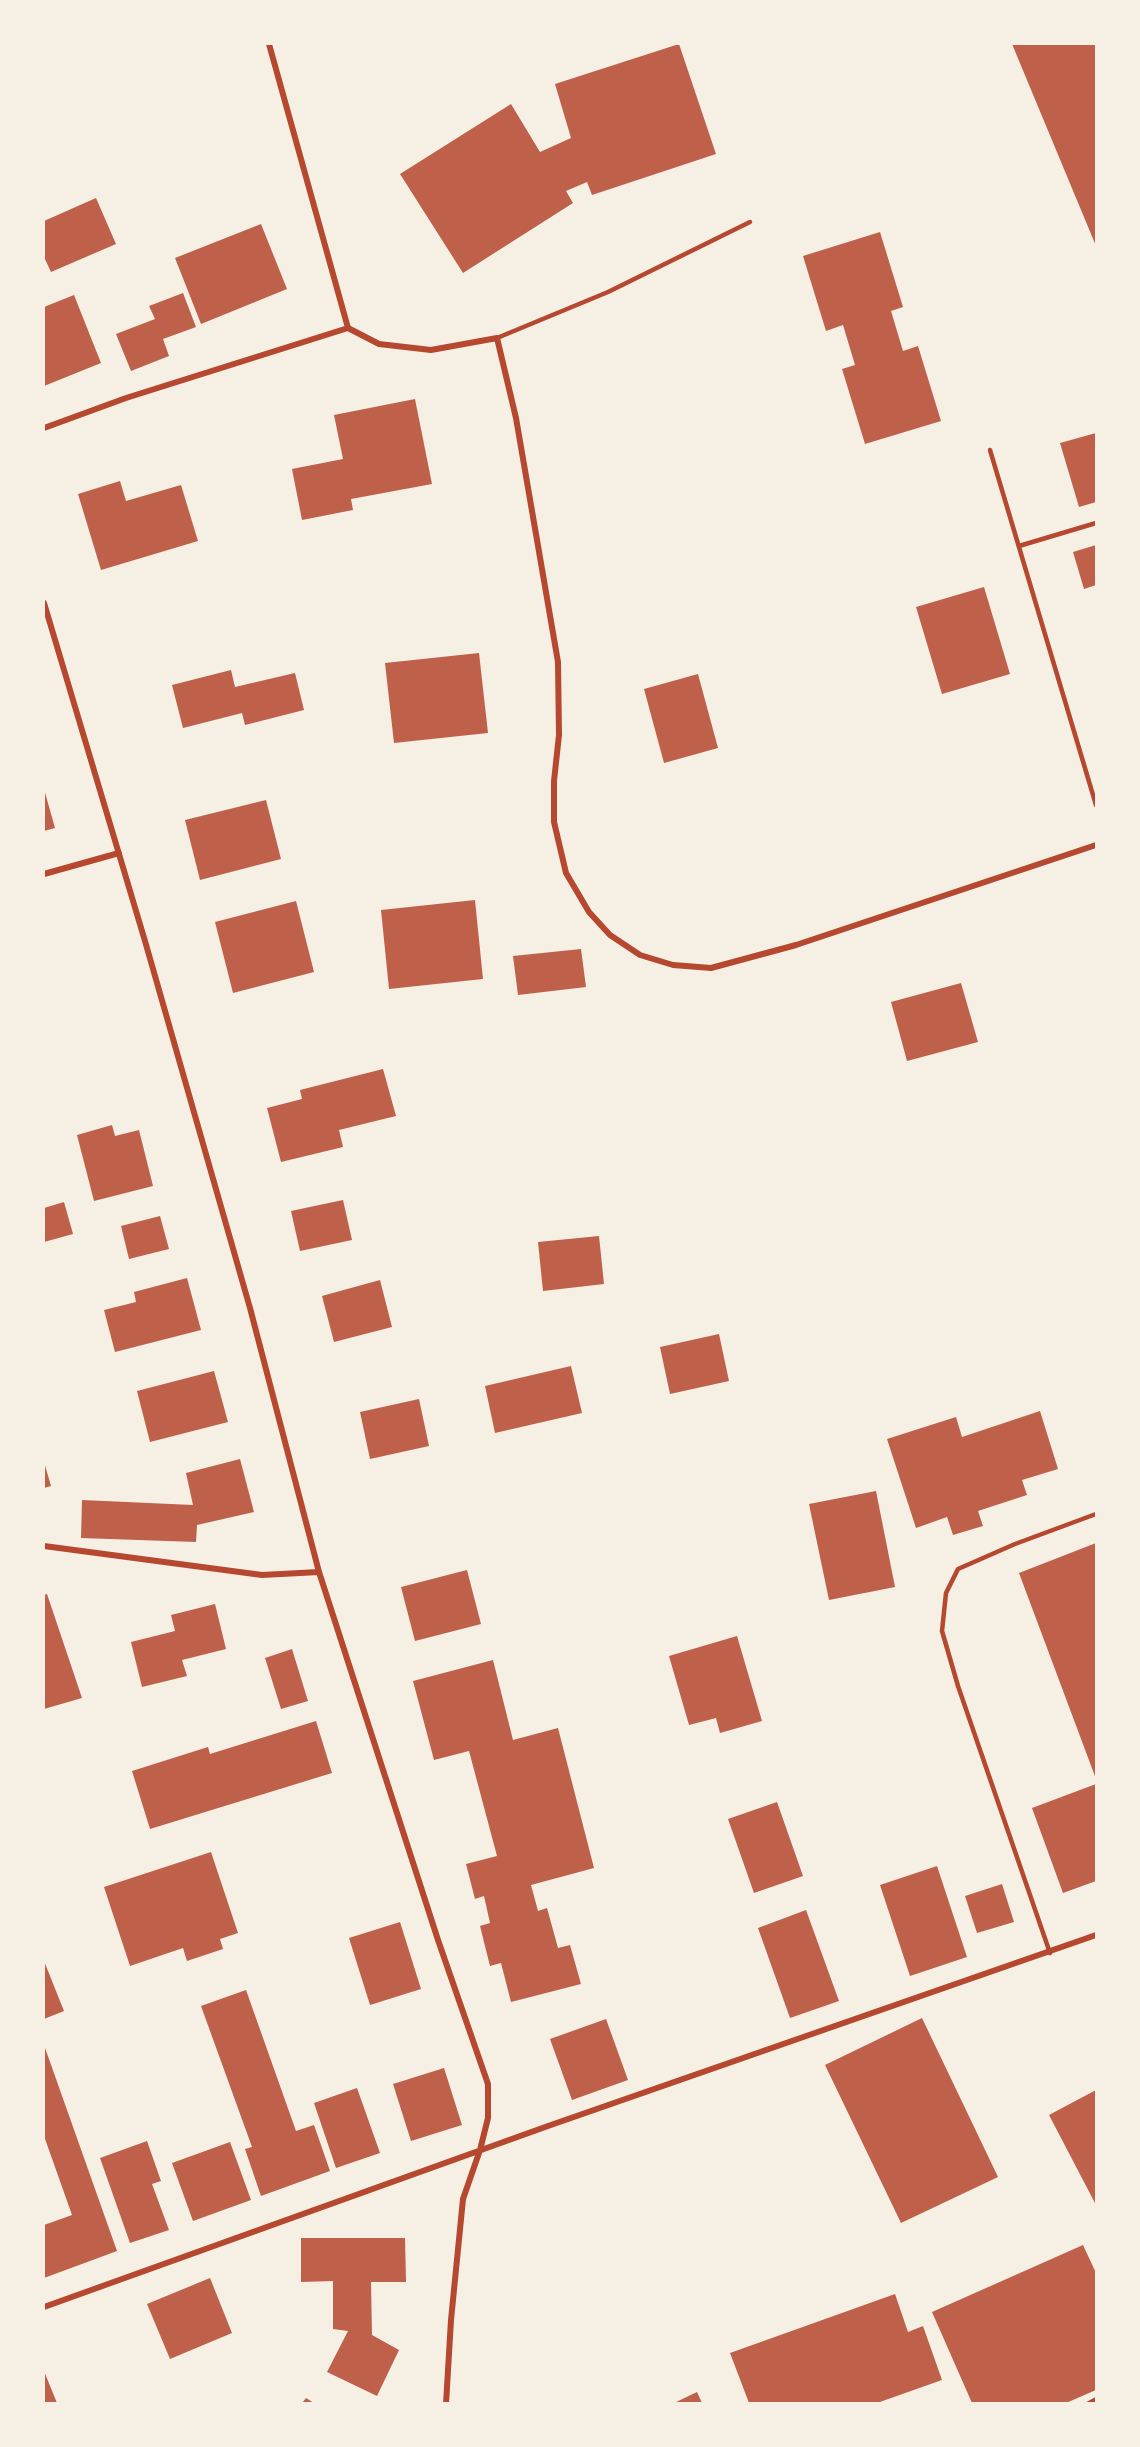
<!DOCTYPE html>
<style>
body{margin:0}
#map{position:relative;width:1140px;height:2447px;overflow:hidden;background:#f6efe4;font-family:"IBM Plex Serif",serif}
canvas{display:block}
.frame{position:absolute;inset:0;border:45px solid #f6efe4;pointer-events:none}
</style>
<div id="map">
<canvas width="1140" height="2447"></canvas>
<div class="frame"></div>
</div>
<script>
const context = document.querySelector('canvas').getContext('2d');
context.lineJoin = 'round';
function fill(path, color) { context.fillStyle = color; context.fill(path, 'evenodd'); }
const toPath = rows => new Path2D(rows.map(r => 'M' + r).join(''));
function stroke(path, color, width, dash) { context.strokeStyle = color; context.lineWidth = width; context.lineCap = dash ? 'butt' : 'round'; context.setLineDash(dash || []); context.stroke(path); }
fill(toPath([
 [679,44,716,154,592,195,587,182,566,191,573,203,463,273,400,174,511,104,540,152,571,138,555,84],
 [1012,44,1096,44,1096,246],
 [96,198,116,244,51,272,44,257,44,221],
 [261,224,287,289,201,324,175,258],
 [880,232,903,307,891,311,903,351,918,346,941,421,865,444,842,369,855,365,843,325,826,331,803,256],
 [183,293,196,327,163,339,169,356,131,371,116,334,155,319,149,306],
 [74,295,101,363,44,386,44,307],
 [415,399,432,484,351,499,353,510,302,520,292,469,343,459,334,415],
 [1096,433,1096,502,1079,507,1060,443],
 [120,481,126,501,181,485,198,541,101,570,78,494],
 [1096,545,1096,585,1084,589,1073,552],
 [984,587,1010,674,942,694,916,607],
 [479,653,488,733,394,743,385,663],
 [231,670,235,687,295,673,304,710,245,725,242,713,183,728,172,685],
 [698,674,718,748,664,763,644,689],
 [44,789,55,828,44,831],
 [266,800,281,859,200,880,185,820],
 [475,900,483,979,389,989,381,910],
 [296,901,314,972,233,993,215,922],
 [581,949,586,987,518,995,513,956],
 [961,983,978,1042,907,1061,891,1002],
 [383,1069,396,1116,339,1130,343,1147,281,1162,267,1108,302,1099,300,1090],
 [112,1125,115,1136,139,1130,153,1186,94,1201,77,1135],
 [343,1200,352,1240,300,1251,291,1211],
 [64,1202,73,1234,44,1242,44,1208],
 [160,1216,169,1249,129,1259,121,1226],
 [599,1236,604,1284,543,1291,538,1242],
 [187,1278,201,1330,115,1352,104,1310,136,1302,134,1292],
 [380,1280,392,1327,334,1342,322,1296],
 [719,1334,729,1381,670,1394,660,1347],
 [571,1366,582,1413,495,1433,485,1386],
 [214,1371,228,1422,150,1442,137,1391],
 [419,1399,429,1446,370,1459,360,1412],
 [1040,1411,1058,1469,1022,1480,1027,1495,978,1511,983,1526,953,1535,947,1517,916,1528,887,1439,956,1417,962,1437],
 [240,1459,254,1512,197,1525,196,1542,81,1538,82,1500,193,1505,186,1473],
 [44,1462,51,1486,44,1488],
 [876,1491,895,1587,829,1600,809,1504],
 [1096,1543,1096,1779,1019,1573],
 [467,1570,481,1624,415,1641,401,1587],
 [47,1594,82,1698,44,1709,44,1595],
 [215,1604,226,1649,182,1660,187,1676,142,1687,131,1642,175,1631,171,1615],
 [737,1636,762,1721,720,1733,716,1718,689,1725,669,1656],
 [292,1649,308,1701,281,1709,265,1658],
 [493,1660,513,1740,558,1728,594,1868,531,1885,538,1911,547,1908,558,1948,570,1945,581,1984,511,2002,501,1963,490,1966,480,1926,490,1923,484,1896,475,1899,466,1864,497,1856,469,1751,434,1760,413,1681],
 [316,1721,332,1773,150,1829,132,1771,208,1747,210,1754],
 [1096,1784,1096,1881,1063,1893,1032,1808],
 [777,1802,803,1876,754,1893,728,1819],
 [211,1852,238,1933,220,1939,223,1949,187,1961,183,1948,130,1966,104,1887],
 [937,1866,967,1957,910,1976,880,1885],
 [1002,1884,1014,1922,977,1933,965,1896],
 [806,1910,839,2001,790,2018,758,1928],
 [400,1922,421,1989,370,2005,349,1938],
 [44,1961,64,2011,44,2019],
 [246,1990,296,2131,314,2125,330,2171,261,2196,245,2149,252,2147,201,2006],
 [922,2018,998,2177,901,2223,825,2065],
 [606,2019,628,2080,572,2100,550,2039],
 [44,2045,117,2251,44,2278,44,2225,72,2215,44,2136],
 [444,2068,462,2125,411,2141,393,2084],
 [357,2088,380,2153,336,2168,314,2103],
 [1096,2090,1096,2205,1049,2115],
 [147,2141,161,2181,152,2184,169,2230,130,2243,100,2158],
 [230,2142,251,2200,193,2221,172,2163],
 [301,2238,405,2238,406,2282,371,2282,372,2335,399,2350,377,2396,327,2372,348,2331,333,2329,333,2281,301,2282],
 [1083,2245,1096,2273,1096,2390,1066,2403,972,2403,932,2312],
 [210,2278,232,2333,170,2359,147,2304],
 [895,2294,908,2332,923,2326,942,2380,877,2403,749,2403,730,2353],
 [44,2371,57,2403,44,2403],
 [697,2392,702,2403,674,2403],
 [306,2398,314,2403,302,2403]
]), '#bf614a');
stroke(toPath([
 [1087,2404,1096,2399]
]), '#b5482f', 4);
stroke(toPath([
 [497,338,608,292,750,222],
 [990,450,1096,805],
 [1019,546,1096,523],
 [1050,1953,958,1686,942,1631,946,1593,958,1569,1015,1544,1096,1514]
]), '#b5482f', 4.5);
stroke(toPath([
 [269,44,348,328],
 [44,428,126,398,348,328,379,344,431,350,497,338,516,418,558,662,559,735,554,781,554,822,566,873,589,912,610,935,640,955,673,965,711,968,796,945,1096,845],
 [44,603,145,941,250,1308,319,1572,438,1940,488,2084,488,2118,480,2150,463,2199,451,2320,446,2404],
 [44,874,119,853],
 [44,1546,262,1575,319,1572],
 [44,2307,548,2126,1096,1935]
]), '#b5482f', 6);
</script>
